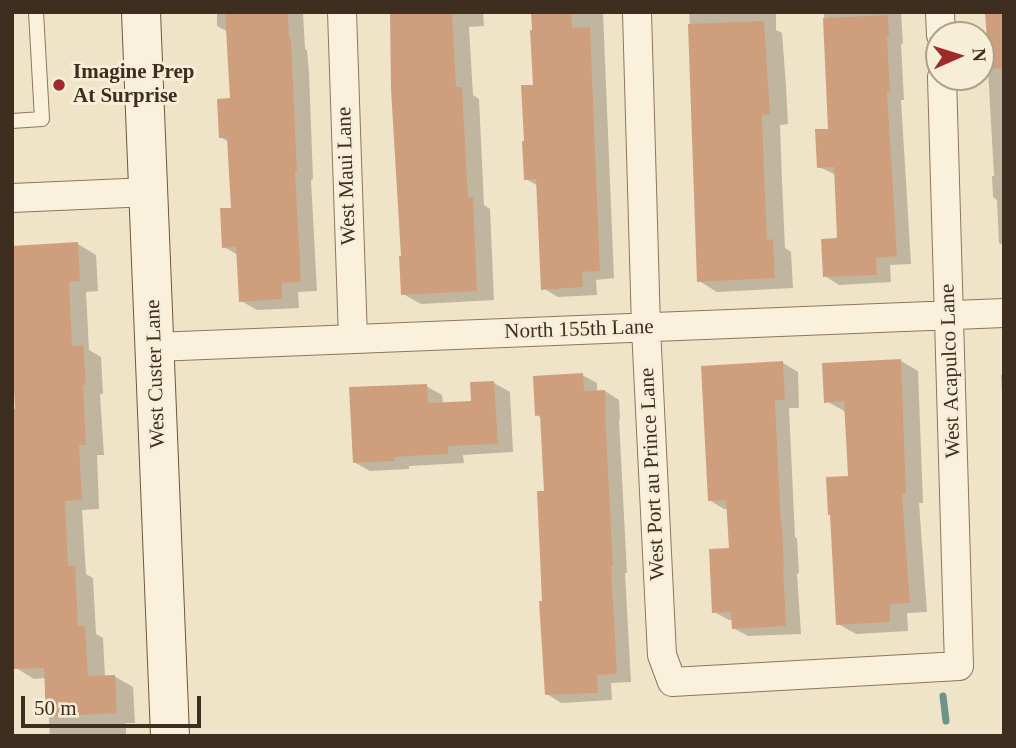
<!DOCTYPE html>
<style>
body{margin:0}
#map{position:relative;width:1016px;height:748px;overflow:hidden;background:#f0e4c8;font-family:Georgia,serif}
canvas{display:block}
.frame{position:absolute;inset:0;border:14px solid #3d2e20;pointer-events:none}
.north{position:absolute;left:925px;top:21px;width:70px;height:70px;box-sizing:border-box;background:#f7eed8;border:2px solid #ada18e;border-radius:50%;rotate:87deg;font-size:19px;font-weight:700;line-height:28px;text-align:center;color:#3d2e20}
.north::after{content:'';display:block;margin:auto;width:24px;height:32px;background:#9e2a2b;clip-path:polygon(50% 0,100% 100%,50% 72%,0 100%)}
.scale{position:absolute;left:21px;top:696px;width:180px;height:32px;box-sizing:border-box;border:4px solid #3d2e20;border-top:0;padding-left:9px;font-size:21px;line-height:24px;white-space:nowrap;color:#3d2e20;-webkit-text-stroke:5px #f7eed8;paint-order:stroke}
</style>
<div id="map">
<canvas width="1016" height="748"></canvas>
<div class="frame"></div>
<div class="north">N</div>
<div class="scale">50 m</div>
</div>
<script>
const context = document.querySelector('canvas').getContext('2d');
context.lineJoin = 'round';
function fill(path, color) { context.fillStyle = color; context.fill(path, 'evenodd'); }
const toPath = rows => new Path2D(rows.map(r => 'M' + r).join(''));
function stroke(path, color, width, dash) { context.strokeStyle = color; context.lineWidth = width; context.lineCap = dash ? 'butt' : 'round'; context.setLineDash(dash || []); context.stroke(path); }
function label(font, color, halo, rows, align = 'center') {
  context.font = font + ' Georgia,serif'; context.lineWidth = 6; context.setLineDash([]); context.textBaseline = 'middle'; context.strokeStyle = halo; context.fillStyle = color; for (const [text, x, y, turn = 0] of rows) {
    context.save(); context.translate(x, y); context.rotate((+turn || 0) * Math.PI / 180); context.textAlign = isNaN(turn) ? turn : align; if (halo) context.strokeText(text, 0, 0); context.fillText(text, 0, 0); context.restore();
  }
}
fill(toPath([
 [217,12,303,12,305,49,307,50,309,73,313,179,311,180,317,291,298,292,299,308,257,310,241,301,238,255,224,247,233,209,229,142,220,137,232,99,228,32,217,26],
 [392,12,483,12,484,26,469,27,473,95,479,99,484,205,490,209,494,300,421,304,403,294],
 [532,12,603,12,614,278,596,280,597,295,558,297,543,288,538,186,526,179,534,86],
 [689,12,776,12,776,30,782,33,786,86,788,124,780,125,782,181,785,248,791,252,793,288,717,292,699,281,693,81],
 [824,12,901,12,903,44,901,44,904,100,901,100,911,264,890,265,891,282,839,285,825,276,839,240,836,175,819,167,830,130],
 [1004,12,1004,246,999,243,997,200,993,197,992,176,994,176,988,69,991,69],
 [78,244,96,255,98,291,86,292,89,350,101,357,103,394,100,394,104,455,97,455,99,509,82,510,86,574,93,578,96,634,103,638,105,677,114,676,133,687,135,723,126,723,126,736,50,736,46,678,34,679,16,668,17,411],
 [901,361,918,371,923,503,919,503,927,612,907,613,908,631,856,634,838,624,850,477,846,412,826,401],
 [783,363,798,372,799,408,789,408,795,537,797,538,799,573,797,574,801,634,748,636,733,628,733,620,729,620,714,612,731,549,729,509,724,509,709,500],
 [582,375,597,383,597,392,605,391,619,400,620,419,619,420,627,573,625,573,631,682,611,683,612,700,561,703,547,694,544,603,546,493,542,418,536,415],
 [1001,375,1004,375,1004,432],
 [494,383,510,392,513,452,463,455,464,463,409,466,409,469,370,471,354,462,426,386,442,395,443,404,472,403]
]), '#0003');
stroke(toPath([
 [943,696,946,721]
]), '#6f938a', 7);
fill(toPath([
 [225,12,288,12,289,39,291,39,292,62,297,171,295,171,301,282,282,283,282,299,239,302,236,247,222,248,220,208,231,208,227,138,219,138,217,99,230,98],
 [390,12,452,12,456,87,462,87,468,197,473,197,477,291,401,295,399,256,401,256,391,90],
 [531,12,571,12,572,28,590,27,600,271,582,272,583,287,541,290,536,179,524,180,522,141,524,141,521,85,533,85,530,30,532,30],
 [985,12,1004,12,1004,68,989,69],
 [888,15,889,36,887,37,890,92,887,92,897,256,876,258,877,275,823,277,821,239,837,238,834,167,817,168,815,129,828,129,823,18],
 [764,21,770,114,762,115,764,170,767,240,773,239,775,278,697,282,688,24],
 [78,242,80,281,69,282,72,346,83,345,86,385,83,385,86,445,79,445,82,500,65,501,68,566,75,566,78,626,85,626,88,676,115,675,117,713,46,717,44,668,14,669,12,631,12,465,14,465,12,409,15,409,12,355,12,246],
 [901,359,906,494,902,494,910,603,890,604,890,622,836,625,830,515,828,515,826,477,848,476,844,401,824,403,822,363],
 [783,361,785,400,775,400,781,527,782,527,784,566,783,566,786,626,732,629,731,612,712,613,709,549,729,548,726,500,708,501,701,366],
 [583,373,584,391,605,390,606,412,605,412,613,566,611,566,617,674,597,675,598,693,545,695,539,601,542,601,537,491,544,491,540,415,535,416,533,376],
 [494,381,498,444,448,446,448,454,394,457,394,461,353,463,349,387,427,384,428,403,471,401,470,382]
]), '#cf9f7d');
const lane = toPath([
 [12,121,42,119,36,12]
]);
const street = toPath([
 [342,12,353,339],
 [637,12,646,328,662,655,672,682,959,666,942,77],
 [940,12,941,35],
 [12,198,149,192],
 [155,347,1004,313]
]);
const secondary = toPath([
 [141,12,170,736]
]);
stroke(lane, '#8d765c', 16);
stroke(street, '#8d765c', 30);
stroke(secondary, '#6f573f', 40);
stroke(lane, '#faf1dc', 14);
stroke(street, '#faf1dc', 28);
stroke(secondary, '#faf1dc', 38);
for (const [x, y, r, color] of [
 [59,85,7,"#9e2a2b"]
]) { const dot = new Path2D(); dot.arc(x, y, r, 0, 2 * Math.PI); context.fillStyle = color; context.fill(dot); stroke(dot, '#f7eed8', 2.5); }
label('bold 21px', '#3d2e20', '#f7eed8', [
 ["Imagine Prep",73,73],
 ["At Surprise",73,97]
], 'left');
label('21px', '#3d2e20', '#f7eed8', [
 ["West Maui Lane",347,176,-92],
 ["North 155th Lane",579,330,-2],
 ["West Acapulco Lane",951,371,-92],
 ["West Custer Lane",156,374,-92],
 ["West Port au Prince Lane",653,474,-93]
]);
</script>
